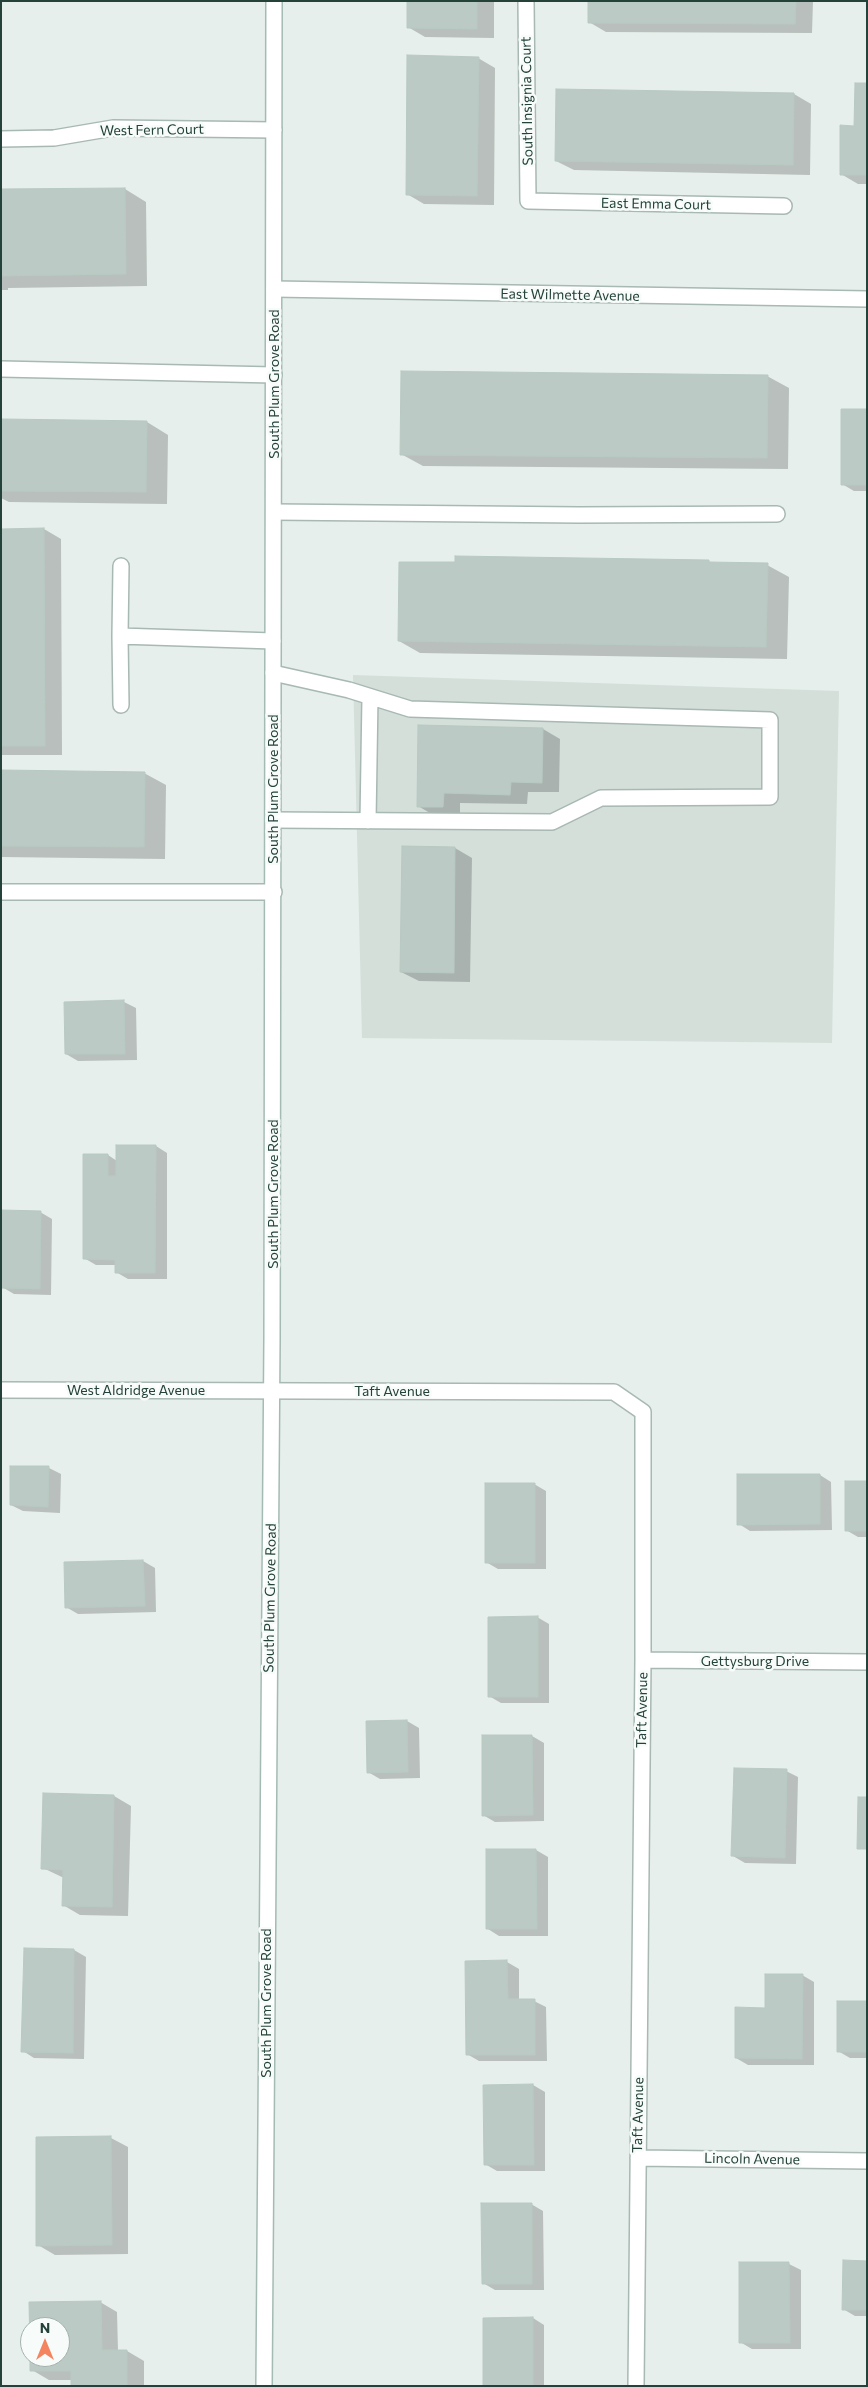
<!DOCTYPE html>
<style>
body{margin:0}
#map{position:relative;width:868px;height:2387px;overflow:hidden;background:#e6efeb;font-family:Commissioner,sans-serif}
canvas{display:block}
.frame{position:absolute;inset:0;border:2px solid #24423a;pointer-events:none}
.north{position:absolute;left:20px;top:2317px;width:50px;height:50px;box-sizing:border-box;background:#f7fbf9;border:1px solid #a3b1ad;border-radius:50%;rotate:0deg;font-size:14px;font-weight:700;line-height:20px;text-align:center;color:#24423a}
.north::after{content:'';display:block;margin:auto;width:18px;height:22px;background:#f4845f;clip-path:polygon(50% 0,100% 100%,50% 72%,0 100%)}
</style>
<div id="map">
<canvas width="868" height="2387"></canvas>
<div class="frame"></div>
<div class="north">N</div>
</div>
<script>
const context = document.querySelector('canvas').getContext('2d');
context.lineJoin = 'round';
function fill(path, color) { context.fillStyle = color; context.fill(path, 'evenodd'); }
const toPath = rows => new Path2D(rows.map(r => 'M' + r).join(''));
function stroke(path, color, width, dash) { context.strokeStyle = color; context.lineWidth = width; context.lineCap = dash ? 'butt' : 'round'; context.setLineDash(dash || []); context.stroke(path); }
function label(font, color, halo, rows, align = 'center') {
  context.font = font + ' Commissioner,sans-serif'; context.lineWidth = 5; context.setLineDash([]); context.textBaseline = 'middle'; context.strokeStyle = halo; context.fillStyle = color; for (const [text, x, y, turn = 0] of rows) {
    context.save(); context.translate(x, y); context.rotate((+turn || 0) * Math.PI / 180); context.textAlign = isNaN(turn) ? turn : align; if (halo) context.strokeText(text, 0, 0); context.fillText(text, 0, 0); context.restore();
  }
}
fill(toPath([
 [353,675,839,691,832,1043,362,1038]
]), '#d4dfda');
fill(toPath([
 [408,1,494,1,494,38,425,37,408,27],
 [589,1,813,1,812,33,606,32,589,22],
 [478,58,495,68,494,205,424,204,407,194],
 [867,84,867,184,858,184,841,174],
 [557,91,794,94,811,104,810,175,574,170,556,161],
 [125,189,146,202,147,286,8,288,8,290,1,290,1,190],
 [767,376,789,388,788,469,423,466,401,454],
 [867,411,867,491,854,491,842,484],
 [1,420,147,422,168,435,167,504,9,502,1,498],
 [44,529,61,539,62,755,1,755,1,530],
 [709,562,712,564,767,565,789,577,787,659,420,653,399,641,457,563],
 [420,726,543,729,560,739,559,792,528,792,527,804,460,803,460,817,435,816,418,806],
 [1,772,144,773,166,785,165,859,1,857],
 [403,848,455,848,472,858,470,982,419,981,401,972],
 [124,1002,136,1008,137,1060,78,1061,66,1054],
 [156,1146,167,1153,167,1279,128,1279,116,1272,116,1265,96,1265,84,1258,108,1155,117,1161],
 [40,1212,52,1219,51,1295,14,1294,2,1287],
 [12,1467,49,1468,61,1474,60,1513,23,1511,11,1505],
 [820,1475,831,1482,832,1530,750,1531,739,1524],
 [867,1482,867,1537,858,1537,846,1530],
 [534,1484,546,1491,546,1569,498,1569,486,1562],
 [143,1561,155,1568,156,1612,78,1614,66,1607],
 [537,1617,549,1624,549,1703,501,1703,489,1696],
 [407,1721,419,1728,420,1778,380,1779,368,1772],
 [532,1736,544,1743,544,1821,495,1822,483,1815],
 [786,1771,798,1777,796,1864,745,1863,733,1856],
 [114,1796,131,1806,128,1916,80,1915,63,1905,64,1878,43,1868],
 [536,1850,548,1857,548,1936,499,1936,488,1929],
 [25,1949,74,1950,86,1957,84,2059,34,2058,23,2051],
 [507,1962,519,1969,519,2001,534,2001,546,2007,547,2061,479,2061,467,2054],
 [802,1975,814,1982,814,2065,748,2065,736,2058,766,2009],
 [867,2002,867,2058,850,2058,838,2051],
 [533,2085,545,2092,545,2171,497,2171,485,2164,484,2086],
 [111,2138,128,2147,128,2254,55,2255,38,2245],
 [531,2204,543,2211,544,2290,495,2290,483,2283],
 [867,2262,867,2316,855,2316,843,2309],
 [789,2264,801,2270,801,2349,752,2349,740,2342],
 [100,2302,117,2312,118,2351,127,2351,144,2361,144,2386,72,2386,72,2380,49,2380,32,2370,31,2357,60,2357,60,2327,31,2327],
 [533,2318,544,2325,544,2386,484,2386]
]), '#0003');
const building = toPath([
 [407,1,477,1,477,29,407,28,407,1],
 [588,1,796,1,795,24,588,23,588,1],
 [407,55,479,57,477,196,406,195,407,55],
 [855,83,867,83,867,175,840,175,840,125,854,126,855,83],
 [556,89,794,93,793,165,555,161,556,89],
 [125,188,126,274,1,276,1,189,125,188],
 [401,371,768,375,767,458,400,455,401,371],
 [867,402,867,485,841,485,841,409,867,409,867,402],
 [1,419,147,421,146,492,1,491,1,419],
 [44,528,45,746,1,746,1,529,44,528],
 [455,556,709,560,709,562,768,563,766,647,398,641,399,562,455,562,455,556],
 [418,725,543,728,542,783,511,782,510,795,444,793,443,807,417,807,418,725],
 [1,770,145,772,144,847,1,846,1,770],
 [402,846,455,847,454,973,400,972,402,846],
 [124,1000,125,1054,65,1054,64,1002,124,1000],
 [116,1145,156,1145,155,1273,115,1273,115,1260,83,1259,83,1154,108,1154,108,1176,116,1176,116,1145],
 [1,1210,41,1211,40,1289,1,1288,1,1210],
 [10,1466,49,1466,48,1507,10,1505,10,1466],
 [737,1474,820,1474,820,1524,737,1525,737,1474],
 [845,1481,867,1481,867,1531,845,1531,845,1481],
 [485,1483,535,1483,535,1563,485,1563,485,1483],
 [143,1560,145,1606,65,1608,64,1562,143,1560],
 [538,1616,538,1697,488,1697,488,1617,538,1616],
 [407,1720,408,1772,367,1773,366,1721,407,1720],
 [482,1735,532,1735,533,1815,482,1816,482,1735],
 [734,1768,787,1769,785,1858,731,1856,734,1768],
 [43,1793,114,1795,112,1907,62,1906,63,1870,41,1869,43,1793],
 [858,1797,867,1797,867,1849,857,1849,858,1797],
 [486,1849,536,1849,537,1929,486,1929,486,1849],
 [24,1948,74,1949,73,2053,21,2052,24,1948],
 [507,1960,508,1999,535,1999,535,2055,466,2055,465,1961,507,1960],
 [765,1974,803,1974,802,2059,735,2058,735,2007,765,2008,765,1974],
 [837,2001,867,2001,867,2052,837,2052,837,2001],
 [533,2084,534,2165,484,2165,483,2085,533,2084],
 [111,2136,112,2245,36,2246,36,2137,111,2136],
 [481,2203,532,2203,532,2284,482,2284,481,2203],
 [843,2260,867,2261,867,2310,842,2310,843,2260],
 [739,2262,789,2262,790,2343,739,2343,739,2262],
 [101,2301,102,2350,127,2350,127,2386,71,2386,71,2371,30,2371,30,2357,60,2357,60,2327,30,2327,30,2351,29,2302,101,2301],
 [533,2317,533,2386,483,2386,483,2318,533,2317]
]);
fill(building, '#bbcac4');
stroke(building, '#b8c9c2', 1);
const lane = toPath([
 [273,820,552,822,601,798,770,797,770,720,410,709,349,690,273,673],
 [368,821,370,697]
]);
const street = toPath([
 [526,1,528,201,784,206],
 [1,139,54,138,113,128,274,130],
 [274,289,867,299],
 [1,369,274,375],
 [274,512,579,515,777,514],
 [121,566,120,636,273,641],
 [120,636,121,705],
 [1,892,274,892],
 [1,1390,614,1392,643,1412,643,1660,636,2386],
 [643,1660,867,1662],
 [638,2158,867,2161]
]);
const secondary = toPath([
 [264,2386,272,1339,274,1]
]);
stroke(lane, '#a8b8b2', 18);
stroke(street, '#a8b8b2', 18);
stroke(secondary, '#a4bbb3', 18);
stroke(lane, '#fff', 15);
stroke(street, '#fff', 15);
stroke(secondary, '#fff', 15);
label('14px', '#24423a', '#f7fbf9', [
 ["South Insignia Court",527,101,-91],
 ["West Fern Court",152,130,-1],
 ["East Emma Court",656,204,1],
 ["East Wilmette Avenue",570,295,1],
 ["South Plum Grove Road",274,384,-90],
 ["South Plum Grove Road",273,789,-90],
 ["South Plum Grove Road",273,1194,-90],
 ["West Aldridge Avenue",136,1390],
 ["Taft Avenue",392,1391],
 ["South Plum Grove Road",270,1598,-89],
 ["Gettysburg Drive",755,1661],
 ["Taft Avenue",642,1710,-89],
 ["South Plum Grove Road",266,2003,-90],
 ["Taft Avenue",638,2115,-89],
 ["Lincoln Avenue",752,2159,1]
]);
</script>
